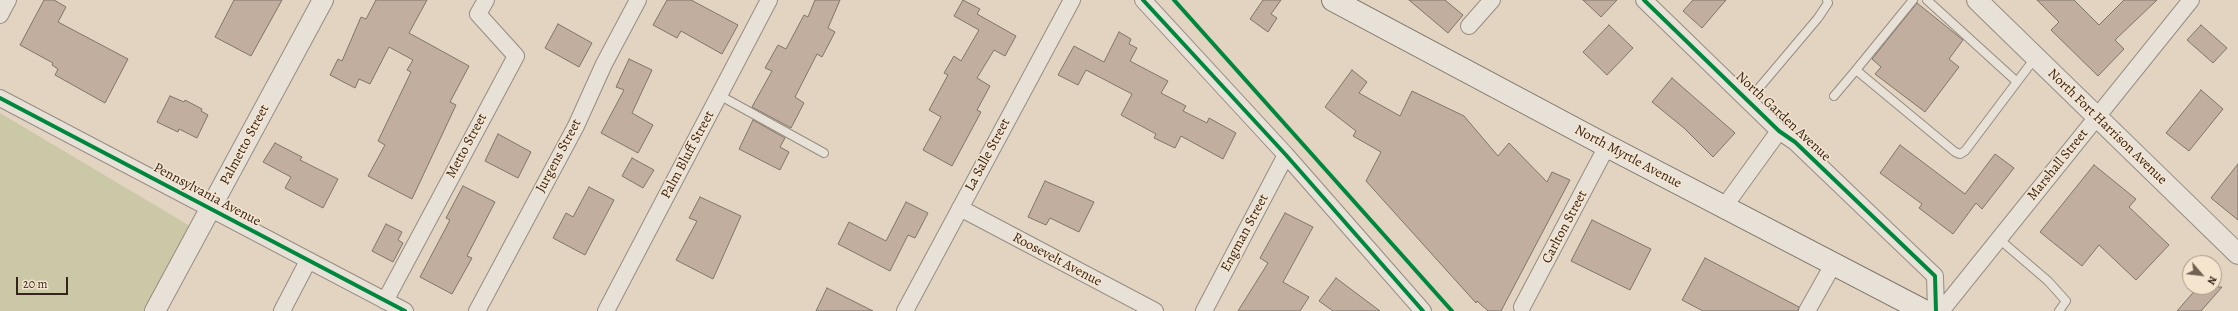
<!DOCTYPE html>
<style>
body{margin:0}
#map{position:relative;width:2238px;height:311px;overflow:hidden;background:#e2d4c1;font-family:Alegreya,serif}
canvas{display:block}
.north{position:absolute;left:2182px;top:255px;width:40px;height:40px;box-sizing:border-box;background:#f5e5ce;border:1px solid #a99886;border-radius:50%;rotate:118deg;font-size:11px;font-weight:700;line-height:16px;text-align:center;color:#36241a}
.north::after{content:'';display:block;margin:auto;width:14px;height:18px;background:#726254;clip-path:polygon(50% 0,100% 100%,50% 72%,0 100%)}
.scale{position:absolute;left:16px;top:277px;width:52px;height:18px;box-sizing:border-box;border:2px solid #36241a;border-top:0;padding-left:5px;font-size:12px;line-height:14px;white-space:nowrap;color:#36241a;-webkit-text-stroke:3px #f5e5ce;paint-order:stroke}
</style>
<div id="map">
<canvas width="2238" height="311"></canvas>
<div class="north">N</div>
<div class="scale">20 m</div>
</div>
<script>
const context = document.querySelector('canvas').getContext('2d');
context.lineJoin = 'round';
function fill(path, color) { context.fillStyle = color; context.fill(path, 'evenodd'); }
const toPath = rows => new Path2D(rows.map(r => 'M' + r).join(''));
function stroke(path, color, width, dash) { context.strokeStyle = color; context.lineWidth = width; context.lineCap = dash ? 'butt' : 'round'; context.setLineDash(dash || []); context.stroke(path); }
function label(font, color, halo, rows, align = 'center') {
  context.font = font + ' Alegreya,serif'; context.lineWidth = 3; context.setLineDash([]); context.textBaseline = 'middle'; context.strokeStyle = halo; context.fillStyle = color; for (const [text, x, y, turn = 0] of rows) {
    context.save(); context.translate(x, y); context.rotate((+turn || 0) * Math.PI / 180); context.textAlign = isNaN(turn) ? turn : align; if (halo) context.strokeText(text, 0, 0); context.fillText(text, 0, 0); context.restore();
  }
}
fill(toPath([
 [0,113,190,226,144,311,0,311]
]), '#cac8a6');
const building = toPath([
 [44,0,54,0,66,7,58,22,128,59,105,103,55,75,58,69,52,65,53,63,20,45,44,0],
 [234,0,282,0,251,56,215,37,234,0],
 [376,0,427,0,409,33,469,66,450,102,456,105,412,199,368,176,385,145,378,141,411,72,407,70,413,60,389,47,370,84,359,79,355,88,330,75,338,59,342,61,361,17,366,19,376,0],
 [667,0,691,0,738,25,722,54,681,31,677,38,653,25,667,0],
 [815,0,840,0,828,28,835,32,822,57,817,54,795,97,804,103,791,128,752,107,772,71,765,68,778,45,786,49,804,15,808,17,815,0],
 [963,0,980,9,977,14,1016,36,1005,56,994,50,977,78,990,86,977,110,981,112,952,166,923,150,941,117,929,110,948,75,944,73,954,56,961,61,979,30,954,16,963,0],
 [1263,0,1281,0,1271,14,1277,18,1268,32,1250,19,1263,0],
 [1409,0,1445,0,1463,15,1448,33,1409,0],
 [1583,0,1617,0,1601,17,1583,0],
 [1693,0,1726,0,1702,28,1683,11,1693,0],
 [2037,0,2074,0,2099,25,2124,0,2157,0,2115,40,2124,49,2098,76,2051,30,2059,22,2037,0],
 [1917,3,1963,40,1949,59,1959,67,1925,112,1875,74,1881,67,1872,59,1917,3],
 [558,24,592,43,579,67,545,48,558,24],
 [1609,25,1633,48,1607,75,1583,52,1609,25],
 [2201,25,2227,48,2213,63,2187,40,2201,25],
 [1119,32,1131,39,1129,44,1137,48,1130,61,1168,81,1161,93,1186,106,1183,111,1207,123,1209,118,1236,133,1223,159,1181,136,1175,148,1154,138,1156,134,1121,115,1132,94,1086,70,1078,85,1058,75,1074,46,1104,62,1119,32],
 [629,59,652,70,632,113,653,125,638,153,601,133,624,90,616,87,629,59],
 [1352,70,1367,82,1359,93,1400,116,1412,91,1464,116,1498,156,1509,143,1547,182,1552,172,1570,180,1501,311,1488,311,1477,301,1476,303,1366,181,1381,152,1353,136,1356,131,1325,107,1352,70],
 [1672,78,1735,133,1713,157,1684,128,1652,102,1672,78],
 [2201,90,2223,109,2189,151,2166,133,2201,90],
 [170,96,184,102,185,100,202,109,201,111,208,115,197,138,179,129,178,132,157,122,170,96],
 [753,120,785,138,780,147,789,152,780,170,739,149,753,120],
 [498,134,531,152,518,178,485,161,498,134],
 [275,143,302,157,300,160,338,179,323,208,285,188,291,177,263,162,275,143],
 [1900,145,1965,194,1995,154,2014,168,1982,209,1976,203,1953,234,1919,208,1922,204,1880,173,1900,145],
 [632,158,654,170,643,188,622,176,632,158],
 [2238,164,2238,220,2211,198,2238,164],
 [2094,165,2136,199,2129,207,2169,245,2136,280,2099,245,2082,266,2040,232,2094,165],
 [1045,181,1094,202,1079,232,1050,218,1046,225,1028,217,1045,181],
 [463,186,495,202,467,256,472,258,452,294,420,277,450,220,446,218,463,186],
 [589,187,614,200,585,255,553,238,566,213,573,217,589,187],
 [700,197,741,216,713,279,676,260,697,221,689,218,700,197],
 [906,202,928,213,915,238,908,235,890,271,838,244,849,222,886,241,906,202],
 [1285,213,1313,227,1283,282,1309,297,1300,311,1238,311,1268,263,1260,258,1285,213],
 [1592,220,1651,249,1630,290,1571,261,1592,220],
 [386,224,402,232,398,240,403,243,393,262,372,251,386,224],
 [1705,258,1799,307,1798,311,1703,311,1682,300,1705,258],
 [1336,278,1380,311,1333,311,1319,301,1336,278],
 [2198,287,2222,287,2201,311,2177,311,2198,287],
 [827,288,873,311,816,311,827,288]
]);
fill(building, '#c2ae9e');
stroke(building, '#7e756a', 1);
const service = toPath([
 [1927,0,2016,81],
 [1856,70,1913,0],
 [719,95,824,153],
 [1834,96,1856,70,1955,152,1960,154,1965,151,2035,58],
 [1748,101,1818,18,1828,3,1827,0],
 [1999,239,2048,281,2066,301,2059,311]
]);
const minor = toPath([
 [1143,0,1286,155,1423,311],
 [1644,0,1779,131,1795,142,1935,276,1936,311],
 [0,15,8,0],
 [1469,26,1492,0],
 [0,98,405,311],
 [1724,207,1779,131],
 [960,208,1155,311],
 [385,301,516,56,478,14,486,0],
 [1522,307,1607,146],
 [282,311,308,261],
 [477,311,576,126,604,64,638,0],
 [606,311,769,0],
 [905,311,1072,0],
 [1204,311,1286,155],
 [1807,311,1834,263],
 [1941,311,2191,0]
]);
const tertiary = toPath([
 [1977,0,2238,254],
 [155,311,323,0]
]);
const secondary = toPath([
 [1333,0,1607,146,1924,311]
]);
stroke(service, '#968c81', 10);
stroke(minor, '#968c81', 18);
stroke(tertiary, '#968c81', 22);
stroke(secondary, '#7e756a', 24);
stroke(service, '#e7e1d7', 8);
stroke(minor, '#e7e1d7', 16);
stroke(tertiary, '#e7e1d7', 20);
stroke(secondary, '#e7e1d7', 22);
stroke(toPath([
 [1143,0,1286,155,1423,311],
 [1174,0,1452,311],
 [1644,0,1779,131,1795,142,1935,276,1936,311],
 [0,98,405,311]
]), '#00873e', 4);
label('14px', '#36241a', '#f5e5ce', [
 ["North Garden Avenue",1783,117,43],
 ["North Fort Harrison Avenue",2107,127,44],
 ["Palmetto Street",245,145,-62],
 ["Metto Street",467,146,-62],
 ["Palm Bluff Street",688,155,-62],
 ["La Salle Street",988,155,-62],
 ["Jurgens Street",559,156,-62],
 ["North Myrtle Avenue",1628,157,28],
 ["Marshall Street",2058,165,-51],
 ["Pennsylvania Avenue",207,195,28],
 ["Carlton Street",1565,227,-62],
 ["Engman Street",1245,233,-62],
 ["Roosevelt Avenue",1057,260,28]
]);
</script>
